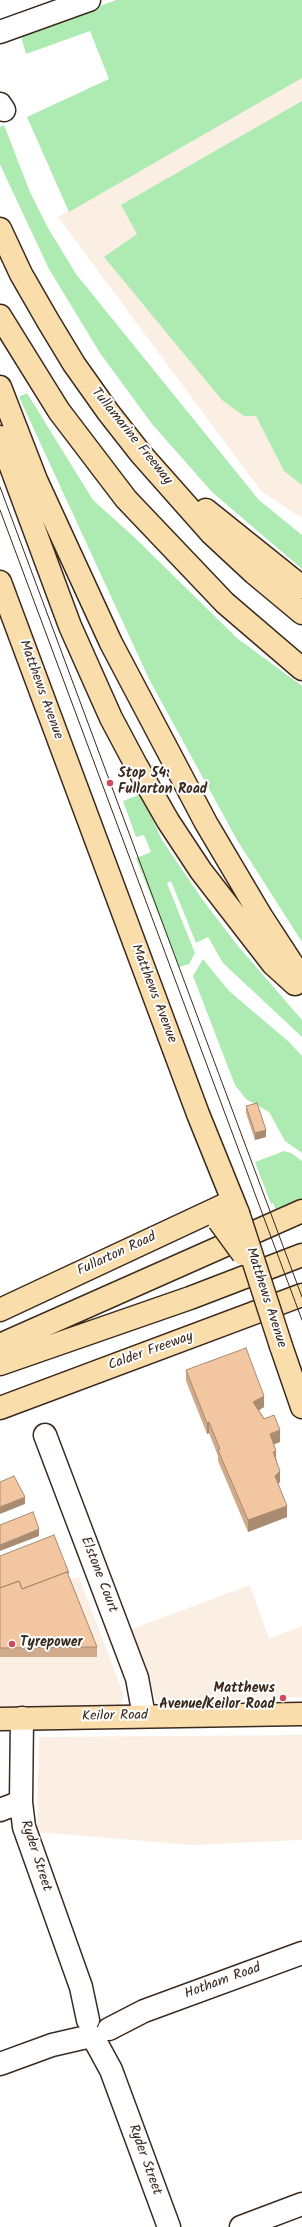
<!DOCTYPE html>
<style>
body{margin:0}
canvas{display:block;background:#fff}
</style>
<canvas width="302" height="2227"></canvas>
<script>
const context = document.querySelector('canvas').getContext('2d');
context.lineJoin = 'round';
function fill(path, color) { context.fillStyle = color; context.fill(path, 'evenodd'); }
const toPath = rows => new Path2D(rows.map(r => 'M' + r).join(''));
function stroke(path, color, width, dash) { context.strokeStyle = color; context.lineWidth = width; context.lineCap = dash ? 'butt' : 'round'; context.setLineDash(dash || []); context.stroke(path); }
function label(font, color, halo, rows, align = 'center') {
  context.font = font + ' Kalam,sans-serif'; context.lineWidth = 4; context.setLineDash([]); context.textBaseline = 'middle'; context.strokeStyle = halo; context.fillStyle = color; for (const [text, x, y, turn = 0] of rows) {
    context.save(); context.translate(x, y); context.rotate((+turn || 0) * Math.PI / 180); context.textAlign = isNaN(turn) ? turn : align; if (halo) context.strokeText(text, 0, 0); context.fillText(text, 0, 0); context.restore();
  }
}
fill(toPath([
 [302,78,302,518,261,491,58,217],
 [79,1577,124,1696,120,1705,115,1708,0,1709,0,1598],
 [250,1585,269,1639,302,1626,302,1697,157,1703,129,1630],
 [302,1735,302,1840,191,1845,37,1832,39,1737]
]), '#fbeee3');
fill(toPath([
 [116,0,302,0,302,78,69,212,27,117,109,79,90,31,26,54,21,36],
 [302,101,302,485,284,471,256,416,244,416,222,400,104,257,137,234,121,205],
 [4,125,30,192,48,228,76,274,259,500,302,535,302,569,212,492,152,424,100,353,49,269,3,171,0,164,0,127],
 [27,393,93,500,134,537,237,638,302,686,302,942,237,840,150,681,19,397],
 [141,794,162,840,202,899,238,946,302,1020,302,1037,223,963,208,937,196,943,171,881,167,883,195,953,189,964,179,967,136,858,151,852,144,835,136,837,123,801],
 [203,959,228,990,289,1042,302,1056,302,1153,285,1141,269,1112,246,1099,235,1085,193,976],
 [284,1151,291,1153,302,1161,302,1202,277,1213,273,1203,271,1204,255,1162]
]), '#adebb2');
const minor = toPath([
 [0,32,89,0],
 [0,104,4,110],
 [45,1435,137,1678,144,1716],
 [22,1718,21,1802,24,1827,81,1987,88,2020],
 [0,1810,21,1802],
 [109,2029,144,2011,302,1953],
 [93,2037,111,2070,169,2227],
 [0,2064,52,2045,91,2036],
 [241,2227,302,2204]
]);
const major = toPath([
 [0,582,198,1114,238,1213],
 [0,1310,233,1201],
 [281,1346,302,1407],
 [0,1719,302,1714]
]);
const highway = toPath([
 [0,229,21,274,48,321,74,364,108,412,141,454,211,533,254,573,302,613],
 [0,316,59,411,126,499,225,603,302,669],
 [0,387,36,480,111,643,206,823,261,916,302,979],
 [0,437,70,626,111,718,136,765,168,821,201,871,273,964,295,984],
 [206,510,302,587],
 [0,1345,302,1211],
 [0,1364,190,1298,302,1255],
 [0,1408,302,1295]
]);
stroke(minor, '#3b2a1e', 25);
stroke(major, '#3b2a1e', 25);
stroke(highway, '#3b2a1e', 25);
stroke(minor, '#fff', 22);
stroke(major, '#f9deab', 22);
stroke(highway, '#f9deab', 22);
stroke(toPath([
 [0,487,302,1297],
 [0,510,302,1320]
]), '#3b2a1e', 1);
const majorBridge = toPath([
 [238,1213,281,1346],
 [219,1221,243,1254]
]);
stroke(majorBridge, '#3b2a1e', 25, []);
stroke(majorBridge, '#f9deab', 22);
fill(toPath([
 [246,1106,266,1137,255,1140,246,1113],
 [186,1370,264,1407,259,1410,280,1442,274,1444,280,1482,278,1484,287,1517,248,1532,218,1461,218,1456,209,1433,207,1434,186,1381],
 [0,1556,69,1576,97,1647,97,1657,0,1657]
]), '#d0aa8a');
fill(toPath([
 [266,1130,266,1137,255,1140,255,1133],
 [264,1396,264,1407,253,1414,253,1402],
 [209,1422,209,1433,207,1434,207,1423],
 [280,1430,280,1442,270,1446,270,1434],
 [276,1451,276,1462,273,1452],
 [280,1471,280,1482,275,1487,275,1476],
 [25,1497,25,1504,0,1514,0,1507],
 [287,1506,287,1517,248,1532,248,1520],
 [39,1529,39,1536,0,1551,0,1545]
]), '#a98b71');
const building = toPath([
 [257,1103,266,1130,255,1133,246,1106,257,1103],
 [246,1348,264,1396,253,1402,264,1419,274,1415,280,1430,270,1434,276,1451,273,1452,280,1471,275,1476,287,1506,248,1520,218,1450,220,1449,209,1422,207,1423,186,1370,246,1348],
 [14,1476,25,1497,0,1507,0,1482,14,1476],
 [33,1512,39,1529,0,1545,0,1525,33,1512],
 [54,1535,69,1573,68,1573,67,1572,22,1589,19,1581,0,1588,0,1556,54,1535],
 [67,1572,97,1647,0,1648,0,1588,19,1581,22,1589,67,1572]
]);
fill(building, '#f2c6a1');
stroke(building, '#a98b71', 1);
for (const [x, y, r, color] of [
 [110,783,4,"#d1495b"],
 [12,1644,4,"#d1495b"],
 [283,1698,4,"#d1495b"]
]) { const dot = new Path2D(); dot.arc(x, y, r, 0, 2 * Math.PI); context.fillStyle = color; context.fill(dot); stroke(dot, '#fff', 1.5); }
label('14px', '#3b2a1e', '#fff', [
 ["Tullamarine Freeway",131,437,51],
 ["Matthews Avenue",40,690,70],
 ["Matthews Avenue",153,994,69],
 ["Fullarton Road",117,1255,-25],
 ["Matthews Avenue",265,1298,72],
 ["Calder Freeway",151,1352,-20],
 ["Elstone Court",98,1575,69],
 ["Keilor Road",115,1717,-1],
 ["Ryder Street",35,1856,72],
 ["Hotham Road",223,1982,-20],
 ["Ryder Street",144,2160,70]
]);
label('bold 14px', '#3b2a1e', '#fff', [
 ["Stop 54:",118,775],
 ["Fullarton Road",118,791],
 ["Tyrepower",20,1644],
 ["Matthews",275,1690,"right"],
 ["Avenue/Keilor Road",275,1706,"right"]
], 'left');
</script>
